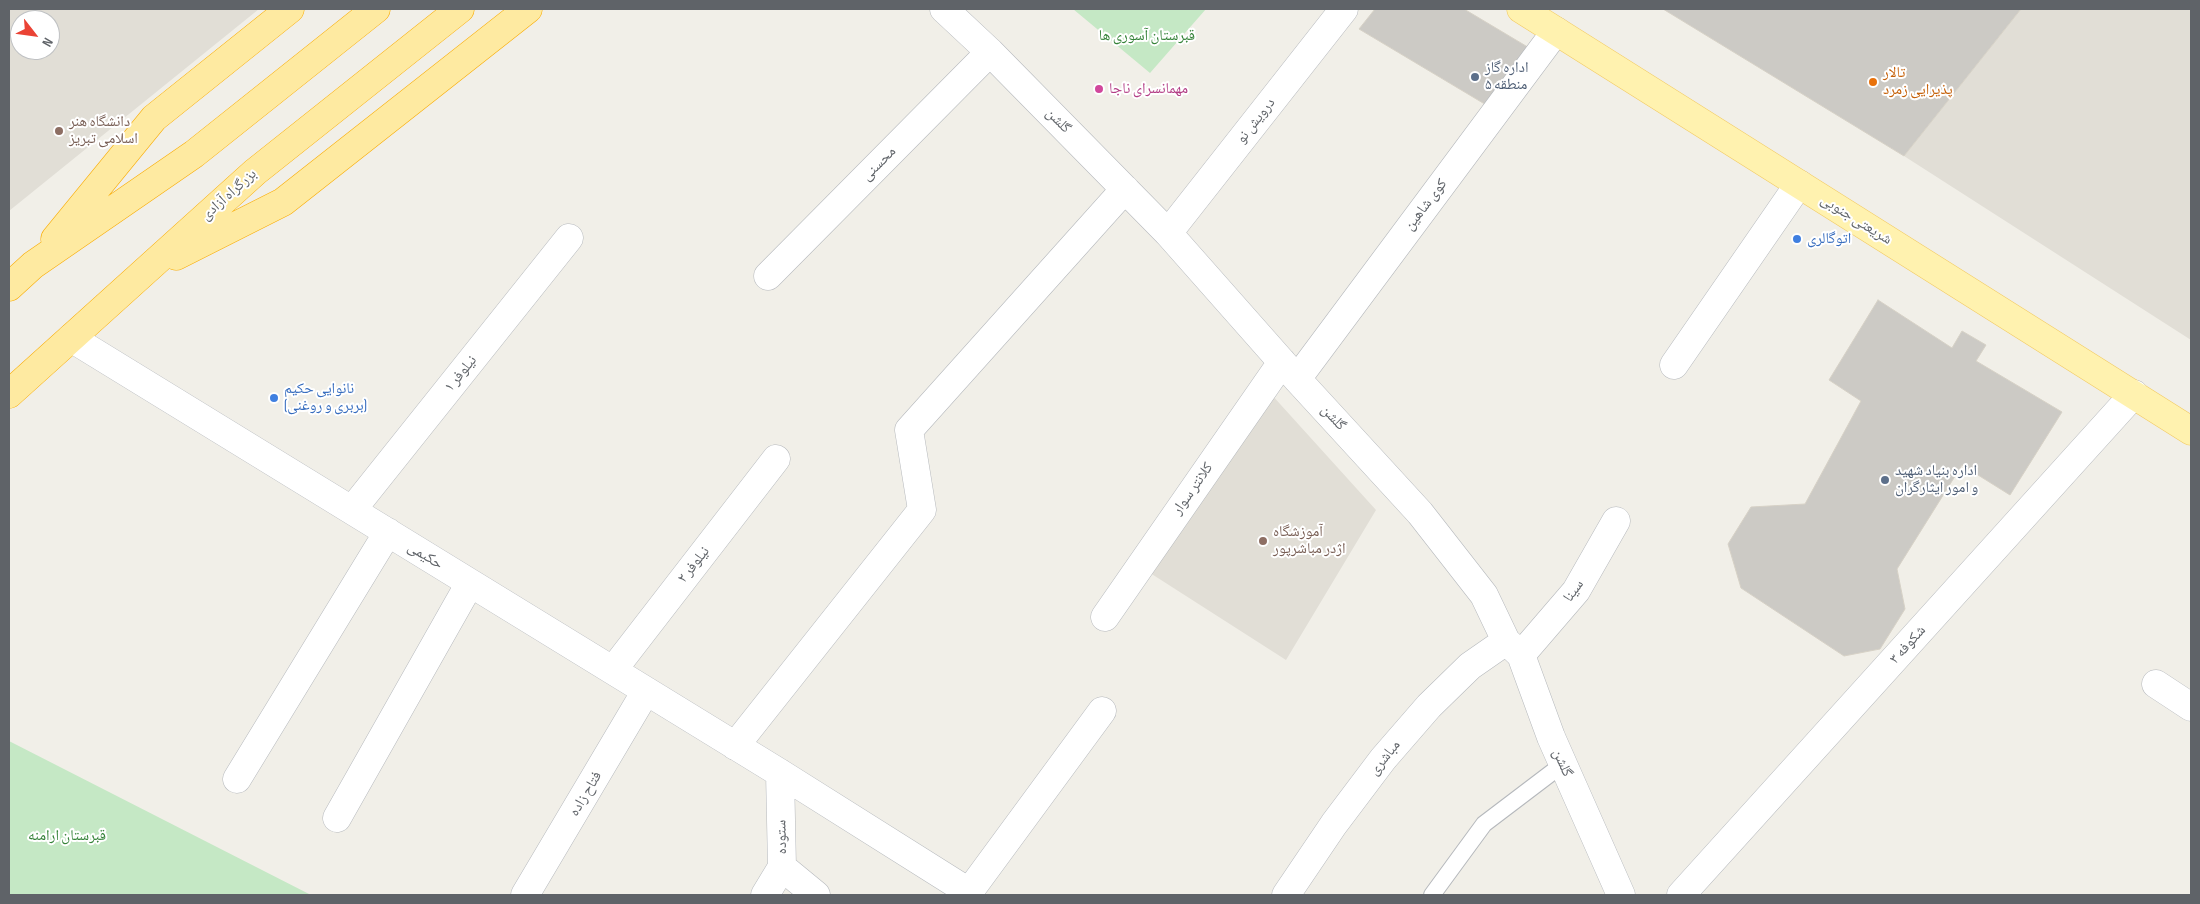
<!DOCTYPE html>
<meta charset="utf-8">
<style>
body{margin:0}
#map{position:relative;width:2200px;height:904px;overflow:hidden;background:#f1efe8;font-family:"Sofia Sans Condensed",sans-serif}
canvas{display:block}
.frame{position:absolute;inset:0;border:10px solid #5f6368;pointer-events:none}
.north{position:absolute;left:10px;top:10px;width:50px;height:50px;box-sizing:border-box;background:#fff;border:1px solid #bfc1c3;border-radius:50%;rotate:120deg;font-size:14px;font-weight:700;line-height:20px;text-align:center;color:#5f6368}
.north::after{content:'';display:block;margin:auto;width:18px;height:22px;background:#ea4335;clip-path:polygon(50% 0,100% 100%,50% 72%,0 100%)}
</style>
<div id="map">
<canvas width="2200" height="904"></canvas>
<div class="frame"></div>
<div class="north">N</div>
</div>
<script>
const context = document.querySelector('canvas').getContext('2d');
context.lineJoin = 'round';
function fill(path, color) { context.fillStyle = color; context.fill(path, 'evenodd'); }
const toPath = rows => new Path2D(rows.map(r => 'M' + r).join(''));
function stroke(path, color, width, dash) { context.strokeStyle = color; context.lineWidth = width; context.lineCap = dash ? 'butt' : 'round'; context.setLineDash(dash || []); context.stroke(path); }
function label(font, color, halo, rows, align = 'center') {
  context.font = font + ' "Sofia Sans Condensed","Noto Naskh Arabic",sans-serif'; context.lineWidth = 4; context.setLineDash([]); context.textBaseline = 'middle'; context.strokeStyle = halo; context.fillStyle = color; for (const [text, x, y, turn = 0] of rows) {
    context.save(); context.translate(x, y); context.rotate((+turn || 0) * Math.PI / 180); context.textAlign = isNaN(turn) ? turn : align; if (halo) context.strokeText(text, 0, 0); context.fillText(text, 0, 0); context.restore();
  }
}
fill(toPath([
 [9,9,259,9,9,211],
 [20,20,50,20,50,50,20,50],
 [2021,9,2191,9,2191,340,1904,156],
 [1271,394,1376,510,1286,660,1147,571]
]), '#e1ded6');
fill(toPath([
 [1073,9,1206,9,1150,73],
 [9,741,311,895,9,895]
]), '#c5e8c5');
const building = toPath([
 [1375,9,1464,9,1531,49,1488,106,1359,29,1375,9],
 [1663,9,2021,9,1904,156,1663,9],
 [1878,300,1952,348,1962,331,1986,345,1976,361,2062,412,2010,495,1962,465,1897,569,1905,609,1880,649,1844,656,1741,588,1728,544,1751,507,1805,504,1861,401,1829,380,1878,300]
]);
fill(building, '#cccac5');
stroke(building, '#d6d1c6', 1);
const service = toPath([
 [1432,895,1484,824,1563,764]
]);
const minor = toPath([
 [944,9,990,52,1168,233,1297,379,1420,513,1484,595,1506,641,1521,655,1551,737,1621,895],
 [1168,233,1344,9],
 [768,276,990,52],
 [71,338,780,773,969,892,1102,711],
 [1674,365,1799,184],
 [1297,379,1556,31],
 [352,510,569,238],
 [1105,617,1282,362],
 [1521,655,1576,591,1616,521],
 [613,670,776,459],
 [2156,684,2191,707],
 [735,746,922,510,909,430,1125,189],
 [237,779,388,532],
 [337,818,470,583],
 [782,867,816,895],
 [525,895,646,691],
 [765,895,782,867,780,773],
 [1286,895,1334,824,1383,759,1429,706,1470,666,1506,641],
 [1681,895,2134,394]
]);
const primary = toPath([
 [1521,9,2191,431]
]);
const trunk = toPath([
 [55,239,154,118,290,9],
 [176,256,283,202,528,9],
 [9,287,33,265,194,154,376,9],
 [9,394,255,172,460,9]
]);
stroke(service, '#b5b8bc', 18);
stroke(minor, '#b5b8bc', 29);
stroke(primary, '#f2c960', 29);
stroke(trunk, '#f9ab00', 29);
stroke(service, '#fff', 16);
stroke(minor, '#fff', 28);
stroke(primary, '#fff2af', 28);
stroke(trunk, '#feeaa1', 28);
for (const [x, y, r, color] of [
 [1475,77,5,"#5c6f8a"],
 [1873,82,5,"#e8710a"],
 [1099,89,5,"#d1479c"],
 [59,131,5,"#8d6e63"],
 [1797,239,5,"#3f7fe0"],
 [274,398,5,"#3f7fe0"],
 [1885,480,5,"#5c6f8a"],
 [1263,541,5,"#8d6e63"]
]) { const dot = new Path2D(); dot.arc(x, y, r, 0, 2 * Math.PI); context.fillStyle = color; context.fill(dot); stroke(dot, '#fff', 2); }
label('15px', '#348238', '#fff', [
 ["قبرستان آسوری ها",1147,36],
 ["قبرستان ارامنه",67,836]
]);
label('15px', '#4e5e75', '#fff', [
 ["اداره گاز",1485,68],
 ["منطقه ۵",1485,85],
 ["اداره بنیاد شهید",1895,471],
 ["و امور ایثارگران",1895,488]
], 'left');
label('15px', '#c56008', '#fff', [
 ["تالار",1883,73],
 ["پذیرایی زمرد",1883,90]
], 'left');
label('15px', '#b23c85', '#fff', [
 ["مهمانسرای ناجا",1109,89]
], 'left');
label('15px', '#5f6368', '#fff', [
 ["گلشن",1058,121,45],
 ["درویش نو",1256,121,-52],
 ["محسنی",879,164,-45],
 ["بزرگراه آزادی",229,195,-42],
 ["کوی شاهین",1426,205,-53],
 ["شریعتی جنوبی",1856,220,32],
 ["نیلوفر ۱",461,374,-51],
 ["گلشن",1333,418,47],
 ["کلانتر سوار",1193,489,-55],
 ["حکیمی",425,556,31],
 ["نیلوفر ۲",694,565,-52],
 ["سینا",1574,591,-54],
 ["شکوفه ۳",1908,645,-48],
 ["مباشری",1385,758,-51],
 ["گلشن",1562,763,66],
 ["فتاح زاده",586,794,-59],
 ["ستوده",782,837,-91]
]);
label('15px', '#785e54', '#fff', [
 ["دانشگاه هنر",69,122],
 ["اسلامی تبریز",69,139],
 ["آموزشگاه",1273,532],
 ["اژدر مباشرپور",1273,549]
], 'left');
label('15px', '#366cbe', '#fff', [
 ["اتوگالری",1807,239],
 ["نانوایی حکیم",284,389],
 ["(بربری و روغنی)",284,406]
], 'left');
</script>
